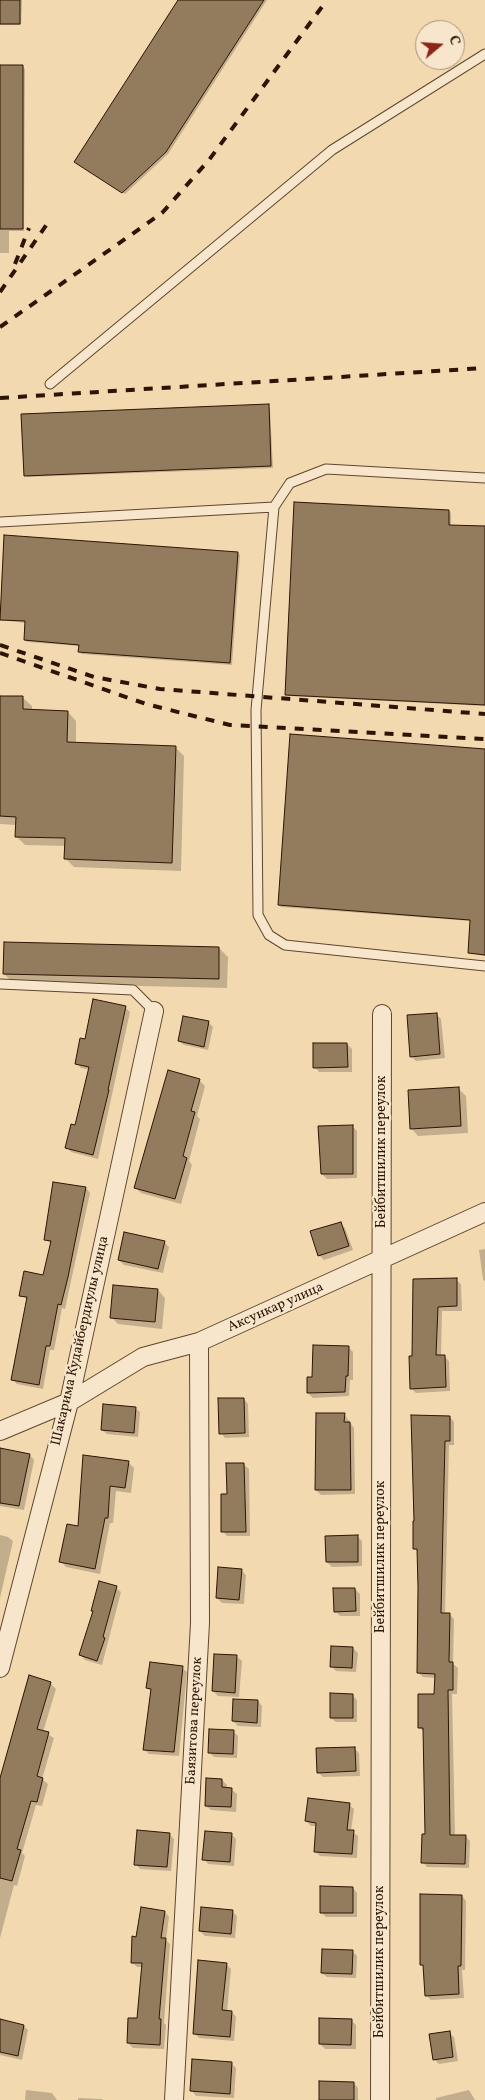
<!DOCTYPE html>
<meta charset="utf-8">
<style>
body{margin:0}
#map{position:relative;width:485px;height:2100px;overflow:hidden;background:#f3d9af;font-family:Vollkorn,serif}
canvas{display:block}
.north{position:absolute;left:415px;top:20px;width:50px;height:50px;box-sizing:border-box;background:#f7e6cb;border:1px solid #a6927b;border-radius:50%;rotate:72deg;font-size:14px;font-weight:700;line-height:20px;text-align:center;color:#2c1504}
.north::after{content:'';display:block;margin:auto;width:18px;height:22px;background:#8f2418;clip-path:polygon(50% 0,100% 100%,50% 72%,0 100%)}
</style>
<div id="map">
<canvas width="485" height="2100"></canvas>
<div class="north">С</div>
</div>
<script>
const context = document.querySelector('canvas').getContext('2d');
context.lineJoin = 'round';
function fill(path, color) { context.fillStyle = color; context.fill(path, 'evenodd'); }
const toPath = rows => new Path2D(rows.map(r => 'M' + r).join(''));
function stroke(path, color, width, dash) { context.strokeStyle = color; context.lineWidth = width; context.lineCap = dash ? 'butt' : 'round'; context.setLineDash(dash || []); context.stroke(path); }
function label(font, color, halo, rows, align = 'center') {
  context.font = font + ' Vollkorn,serif'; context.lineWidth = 4.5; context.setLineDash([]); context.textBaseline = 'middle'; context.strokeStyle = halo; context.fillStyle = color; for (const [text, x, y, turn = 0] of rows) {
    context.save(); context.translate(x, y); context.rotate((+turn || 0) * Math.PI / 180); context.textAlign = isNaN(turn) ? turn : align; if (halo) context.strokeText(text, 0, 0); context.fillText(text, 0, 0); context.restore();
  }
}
fill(toPath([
 [0,0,22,0,21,25,0,25],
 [179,0,267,0,168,154,125,194,78,163],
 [0,66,23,67,25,69,24,231,9,231,9,253,0,253],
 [268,406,270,408,273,468,27,477,25,475],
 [449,511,451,513,451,526,485,528,485,706,289,696,287,694],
 [5,536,238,553,240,555,232,665,81,654,80,646,27,642,25,640,26,623,0,620],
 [0,697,23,698,32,706,32,710,68,712,76,721,76,744,176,748,184,756,181,871,74,867,66,859,66,846,25,845,16,836,17,825,0,824],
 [485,750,485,956,469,953,471,921,281,907,279,905],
 [219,948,228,957,227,988,14,983,4,974],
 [125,1007,130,1012,98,1159,71,1152,66,1147,76,1127,90,1070,81,1068,76,1063,86,1041],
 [436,1014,441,1019,445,1058,416,1061,411,1056],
 [208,1022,213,1027,208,1050,184,1045,179,1041],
 [347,1044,352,1049,352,1072,319,1072,315,1067],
 [199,1080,205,1086,197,1116,200,1119,189,1161,192,1165,181,1204,141,1193,135,1187],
 [459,1089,466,1096,468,1133,418,1136,411,1128],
 [353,1127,357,1131,357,1178,327,1179,322,1174],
 [86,1188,90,1193,65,1309,62,1308,54,1350,50,1350,43,1389,17,1384,12,1379,28,1300,20,1295,44,1277,51,1244,46,1239],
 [340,1223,345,1228,353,1250,324,1260,319,1255],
 [164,1242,169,1247,163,1273,124,1265,119,1260],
 [485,1249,485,1282,483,1279,479,1250],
 [456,1280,461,1284,462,1311,442,1311,441,1356,444,1356,449,1361,450,1391,416,1393,411,1388,414,1281],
 [158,1290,165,1298,162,1329,118,1324,111,1317],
 [349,1348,353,1352,353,1380,350,1380,349,1396,313,1398,308,1393,313,1379],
 [244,1399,248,1404,249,1437,225,1438,221,1433],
 [135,1408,140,1412,138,1437,107,1434,102,1430],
 [344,1414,354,1428,355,1494,321,1495,316,1490],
 [450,1417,454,1422,454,1445,449,1445,445,1614,449,1614,454,1619,453,1664,458,1668,457,1694,452,1694,455,1836,465,1836,470,1841,469,1868,427,1867,423,1862,427,1835,425,1733,420,1728,435,1695,436,1678,423,1677,418,1672,418,1552,414,1548],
 [0,1452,30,1455,34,1460,24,1510,0,1506],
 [84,1457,128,1462,134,1468,131,1493,116,1491,113,1523,110,1523,100,1574,66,1567,60,1561,79,1528],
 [244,1465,249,1469,250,1536,227,1536,223,1531,228,1496],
 [0,1535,8,1537,13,1541,0,1598],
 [357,1536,362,1541,362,1566,332,1567,327,1562],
 [241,1570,246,1575,244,1604,222,1603,217,1598],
 [116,1588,121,1592,102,1665,85,1660,80,1655,94,1612,92,1610],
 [355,1589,360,1594,360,1616,340,1616,335,1611],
 [353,1648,358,1653,356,1672,336,1671,331,1666],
 [237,1657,242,1661,239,1697,218,1696,213,1691],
 [182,1668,187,1672,179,1756,149,1754,145,1750,152,1692,148,1688],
 [29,1677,51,1684,56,1689,43,1732,54,1738,42,1779,48,1784,42,1806,36,1805,22,1853,25,1856,17,1886,14,1885,0,1938,0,1784],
 [352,1695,357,1700,357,1722,336,1722,331,1718],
 [258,1701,262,1706,261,1727,238,1726,233,1721],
 [234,1732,238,1736,237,1758,214,1757,209,1752],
 [354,1748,359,1753,360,1776,323,1777,318,1772],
 [222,1780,227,1785,226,1789,232,1790,237,1794,236,1812,211,1810,206,1806],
 [349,1805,354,1809,351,1831,358,1836,357,1858,320,1856,315,1851,317,1826,311,1826,306,1821],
 [169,1834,174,1839,171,1871,140,1869,136,1864],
 [232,1835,236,1839,234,1866,208,1864,204,1859],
 [353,1888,357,1893,357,1917,326,1917,321,1912],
 [462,1896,466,1901,465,1970,462,1970,464,1998,431,2000,426,1995,424,1967,421,1964],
 [232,1911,237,1916,235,1938,205,1936,200,1931],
 [165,1912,169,1917,166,1940,170,1944,164,2023,166,2025,164,2049,133,2048,128,2043,138,2019,143,1967,137,1967,132,1962,137,1938],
 [352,1951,357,1956,356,1978,327,1977,322,1973],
 [226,1964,231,1969,227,2012,232,2012,236,2017,234,2041,199,2038,194,2033],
 [351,2020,356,2025,356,2049,325,2049,320,2044],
 [0,2023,24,2026,28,2030,22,2060,0,2055],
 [449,2033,454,2037,458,2061,439,2064,434,2059],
 [231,2063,236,2068,234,2098,196,2096,192,2091],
 [354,2083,358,2088,358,2100,320,2100],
 [26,2090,52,2093,57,2100,25,2100],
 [469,2090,475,2100,436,2100,436,2098],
 [78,2098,102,2099,103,2100,78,2100]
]), '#0003');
const building = toPath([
 [0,0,20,0,20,24,0,24,0,0],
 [178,0,264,0,166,152,122,193,74,162,178,0],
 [0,65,23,65,23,229,0,229,0,65],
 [269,404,271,466,24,476,21,414,269,404],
 [294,502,449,510,449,525,485,526,485,705,285,695,294,502],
 [4,535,238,552,230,663,78,652,79,645,24,640,25,621,0,620,4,535],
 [0,696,23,696,23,709,68,711,67,742,176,746,172,863,64,859,65,838,15,837,16,817,0,816,0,696],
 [290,734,485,749,485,955,468,953,470,920,278,905,290,734],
 [4,942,219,947,219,979,3,974,4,942],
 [93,999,126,1006,108,1090,109,1090,93,1155,65,1148,71,1124,75,1125,89,1067,75,1064,80,1038,85,1039,93,999],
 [437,1013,440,1054,410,1057,407,1015,437,1013],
 [183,1016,209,1021,204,1047,178,1041,183,1016],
 [313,1043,347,1043,348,1067,313,1068,313,1043],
 [168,1070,200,1079,191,1111,195,1112,183,1156,187,1158,175,1199,134,1188,168,1070],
 [459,1087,461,1126,410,1129,408,1090,459,1087],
 [353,1125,353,1174,321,1174,318,1126,353,1125],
 [53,1182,86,1187,68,1277,61,1305,58,1304,50,1346,46,1346,39,1385,11,1380,27,1297,19,1296,24,1271,43,1275,51,1241,44,1240,53,1182],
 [341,1222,349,1246,318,1256,310,1231,341,1222],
 [124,1232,165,1241,158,1269,118,1260,124,1232],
 [457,1278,457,1306,438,1307,436,1355,445,1355,446,1387,410,1389,409,1356,412,1356,413,1279,457,1278],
 [113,1285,158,1289,155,1322,110,1318,113,1285],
 [313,1345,349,1346,348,1376,346,1376,345,1392,307,1393,307,1377,312,1377,313,1345],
 [218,1398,244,1398,245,1433,219,1434,218,1398],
 [103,1404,136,1407,134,1433,101,1430,103,1404],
 [316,1413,345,1413,344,1422,350,1422,351,1490,315,1490,316,1413],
 [411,1415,450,1416,450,1441,445,1441,441,1613,450,1613,449,1662,453,1662,453,1690,448,1690,450,1835,466,1835,465,1864,421,1863,422,1834,425,1834,423,1728,418,1728,418,1694,434,1694,435,1674,417,1673,418,1587,417,1549,413,1549,413,1521,414,1521,411,1415],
 [0,1448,30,1454,19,1506,0,1503,0,1448],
 [83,1455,129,1461,125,1488,110,1486,108,1518,105,1518,95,1569,59,1562,67,1524,78,1526,83,1455],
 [226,1463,244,1463,246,1532,221,1532,221,1494,227,1494,226,1463],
 [358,1535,358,1562,326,1562,325,1536,358,1535],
 [218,1567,242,1569,239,1600,216,1598,218,1567],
 [99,1581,117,1586,103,1637,105,1638,97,1661,79,1655,93,1611,91,1611,99,1581],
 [333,1588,355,1588,356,1611,334,1612,333,1588],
 [331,1646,353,1647,352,1668,330,1667,331,1646],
 [214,1654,237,1655,235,1693,212,1691,214,1654],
 [150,1662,183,1666,174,1752,143,1750,151,1689,146,1688,150,1662],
 [29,1675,51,1682,37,1729,49,1732,37,1776,43,1778,37,1802,31,1801,17,1849,21,1850,12,1881,0,1878,0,1778,29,1675],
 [330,1693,353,1694,353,1718,330,1718,330,1693],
 [233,1699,258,1700,257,1723,232,1721,233,1699],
 [209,1729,234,1730,233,1754,208,1753,209,1729],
 [355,1747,356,1771,317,1773,316,1748,355,1747],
 [206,1778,222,1779,222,1787,232,1788,231,1807,205,1806,206,1778],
 [308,1798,350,1803,347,1830,354,1830,352,1854,314,1852,316,1823,305,1821,308,1798],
 [137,1830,170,1833,167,1867,134,1865,137,1830],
 [205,1831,232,1833,230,1862,202,1860,205,1831],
 [320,1886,353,1887,353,1913,320,1913,320,1886],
 [420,1894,462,1895,461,1966,458,1966,459,1994,425,1996,423,1965,420,1965,420,1894],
 [141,1907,165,1911,161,1938,166,1938,159,2019,161,2019,160,2045,127,2043,128,2018,137,2018,142,1963,131,1963,132,1936,136,1937,141,1907],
 [201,1907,233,1910,231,1934,199,1931,201,1907],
 [322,1949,353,1950,352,1974,321,1973,322,1949],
 [198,1960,227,1963,222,2010,232,2011,230,2037,193,2034,198,1960],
 [319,2018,352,2019,351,2045,319,2044,319,2018],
 [0,2019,24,2025,18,2056,0,2052,0,2019],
 [450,2031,453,2057,433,2060,429,2034,450,2031],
 [192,2059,232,2062,230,2094,190,2091,192,2059],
 [319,2081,354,2082,354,2100,319,2100,319,2081]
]);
fill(building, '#937b5d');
stroke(building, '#2c1504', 1);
const lane = toPath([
 [50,384,332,150,485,54],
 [485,478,326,469,290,483,274,507,256,710,258,915,269,935,285,945,485,966],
 [0,522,274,507],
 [0,984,133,990,154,1011]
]);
const street = toPath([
 [0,1431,69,1402,143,1357,199,1342,485,1212],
 [0,1668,69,1402,154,1011],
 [174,2100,200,1623,199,1342],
 [380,2100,382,1014]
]);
stroke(lane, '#5e462f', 11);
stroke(street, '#5e462f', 20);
stroke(lane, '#f7e6cb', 9);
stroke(street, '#f7e6cb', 18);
stroke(toPath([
 [15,264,29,228],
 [0,292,47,224],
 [0,327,162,213,209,160,327,0],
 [0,398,485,368],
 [0,645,94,677,160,689,485,714],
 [0,653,146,704,230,725,485,739]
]), '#2c1504', 4, [9, 9]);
label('14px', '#2c1504', '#f7e6cb', [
 ["Бейбитшилик переулок",382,1152,-90],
 ["Аксункар улица",276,1308,-24],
 ["Шакарима Кудайбердиулы улица",81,1341,-77],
 ["Бейбитшилик переулок",381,1557,-90],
 ["Баязитова переулок",195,1721,-87],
 ["Бейбитшилик переулок",380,1962,-90]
]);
</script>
